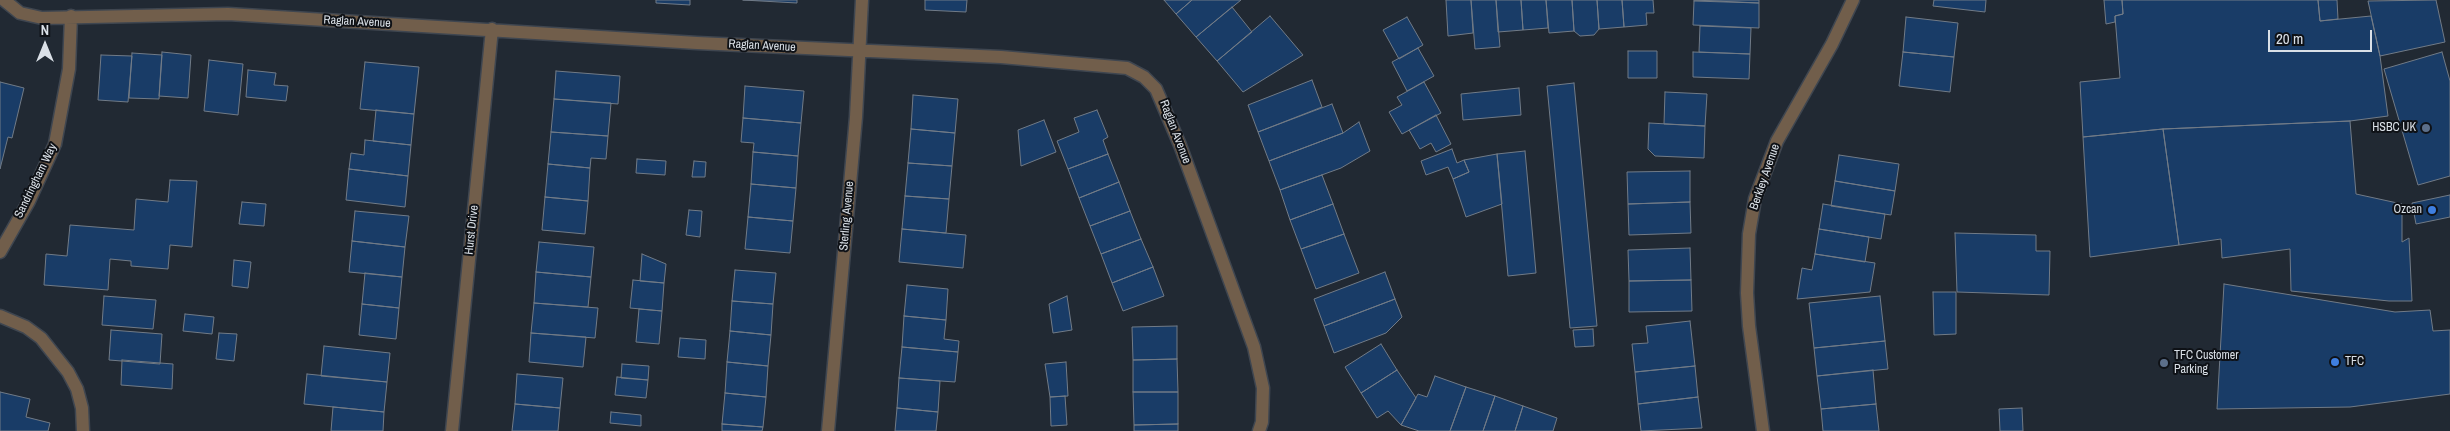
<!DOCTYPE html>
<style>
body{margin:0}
#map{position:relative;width:2450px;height:431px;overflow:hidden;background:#212933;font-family:"Archivo Narrow",sans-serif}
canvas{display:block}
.north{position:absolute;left:20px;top:20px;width:50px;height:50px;-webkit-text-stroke:4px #0e1116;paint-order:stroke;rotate:0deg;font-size:14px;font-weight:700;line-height:20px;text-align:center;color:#dae0e7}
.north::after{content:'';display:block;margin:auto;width:18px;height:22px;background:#dae0e7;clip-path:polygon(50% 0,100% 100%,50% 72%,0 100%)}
.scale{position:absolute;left:2268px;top:30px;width:104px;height:22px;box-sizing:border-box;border:2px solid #dae0e7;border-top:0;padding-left:6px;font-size:15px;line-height:18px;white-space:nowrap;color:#dae0e7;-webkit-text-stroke:4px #0e1116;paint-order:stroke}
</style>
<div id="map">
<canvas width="2450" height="431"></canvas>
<div class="north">N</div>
<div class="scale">20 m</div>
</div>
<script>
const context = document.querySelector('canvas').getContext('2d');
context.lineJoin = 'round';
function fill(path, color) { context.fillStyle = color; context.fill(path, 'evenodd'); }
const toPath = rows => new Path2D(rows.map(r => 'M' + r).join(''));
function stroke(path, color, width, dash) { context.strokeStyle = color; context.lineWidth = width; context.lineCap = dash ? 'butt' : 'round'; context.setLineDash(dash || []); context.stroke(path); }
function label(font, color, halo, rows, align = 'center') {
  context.font = font + ' "Archivo Narrow",sans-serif'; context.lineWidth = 4; context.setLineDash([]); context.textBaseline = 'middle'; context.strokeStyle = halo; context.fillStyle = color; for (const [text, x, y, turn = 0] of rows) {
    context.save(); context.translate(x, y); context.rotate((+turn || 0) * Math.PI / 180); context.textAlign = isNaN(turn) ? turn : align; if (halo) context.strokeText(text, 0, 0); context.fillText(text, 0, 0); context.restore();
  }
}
const building = toPath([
 [656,0,690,0,690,5,656,3,656,0],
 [743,0,797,0,797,3,743,0],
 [925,0,967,0,966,12,925,10,925,0],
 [1164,0,1192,0,1176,14,1164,0],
 [1192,0,1241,0,1196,37,1176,14,1192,0],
 [1446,0,1471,0,1473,33,1448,36,1446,0],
 [1471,0,1496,0,1500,47,1475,49,1471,0],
 [1496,0,1521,0,1523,30,1498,32,1496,0],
 [1521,0,1546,0,1548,28,1523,30,1521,0],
 [1546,0,1572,0,1574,31,1549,33,1546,0],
 [1572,0,1597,0,1599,29,1594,35,1580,36,1574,31,1572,0],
 [1597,0,1622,0,1624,27,1599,29,1597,0],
 [1622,0,1653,0,1654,13,1646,13,1647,25,1624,27,1622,0],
 [1694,0,1759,0,1759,3,1694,0],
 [1934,0,1986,0,1985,12,1933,6,1934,0],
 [2104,0,2122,0,2123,14,2115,16,2115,22,2106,24,2104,0],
 [2122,0,2318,0,2320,21,2371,16,2380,56,2388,116,2350,121,2163,129,2083,137,2080,82,2120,78,2115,16,2123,14,2122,0],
 [2318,0,2337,0,2338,19,2320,21,2318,0],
 [2436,0,2445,42,2380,56,2368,1,2436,0],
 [1694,1,1759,3,1759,28,1693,25,1694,1],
 [1232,7,1252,32,1217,61,1196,37,1232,7],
 [1270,16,1303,55,1243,92,1217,61,1270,16],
 [1407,17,1423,45,1399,59,1383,30,1407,17],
 [1906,17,1958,23,1954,57,1903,52,1906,17],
 [1700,26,1751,28,1750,54,1699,52,1700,26],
 [1418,48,1434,76,1407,91,1392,62,1418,48],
 [1628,51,1657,51,1657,78,1628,78,1628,51],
 [162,52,191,55,188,98,159,96,162,52],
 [1693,52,1750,54,1749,79,1693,77,1693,52],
 [1903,52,1954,57,1950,92,1899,86,1903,52],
 [2442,52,2450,81,2450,176,2418,185,2384,69,2442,52],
 [132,53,162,55,159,99,129,98,132,53],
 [101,55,132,56,128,102,98,100,101,55],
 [209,60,243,64,238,115,204,111,209,60],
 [365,62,419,67,414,114,360,109,365,62],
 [248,70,276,73,274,85,288,86,286,101,246,97,248,70],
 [556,71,620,76,618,104,554,99,556,71],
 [1312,80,1322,107,1258,132,1248,105,1312,80],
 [0,82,24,88,12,138,8,137,0,169,0,82],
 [1424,82,1441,113,1402,134,1389,112,1402,105,1397,97,1424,82],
 [1574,83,1597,326,1570,328,1547,86,1574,83],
 [745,86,804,91,801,123,743,118,745,86],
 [1519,88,1521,115,1463,120,1461,94,1519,88],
 [1665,92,1707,94,1705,126,1664,124,1665,92],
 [913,95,958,99,955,133,911,129,913,95],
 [554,99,611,103,608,136,551,132,554,99],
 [1332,104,1343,133,1269,161,1258,132,1332,104],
 [376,110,414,114,411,145,373,141,376,110],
 [1097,110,1108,137,1103,140,1108,154,1068,169,1057,141,1079,132,1074,118,1097,110],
 [1436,115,1451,144,1436,152,1431,143,1420,149,1409,130,1436,115],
 [743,118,801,123,798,156,753,152,754,143,741,142,743,118],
 [1044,120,1056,152,1021,166,1018,130,1044,120],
 [2350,121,2356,194,2402,204,2402,242,2409,238,2412,301,2389,301,2291,291,2290,249,2222,258,2221,239,2179,245,2163,129,2350,121],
 [1359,122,1370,151,1341,168,1280,190,1269,161,1343,133,1359,122],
 [1649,123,1705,126,1704,158,1655,156,1648,149,1649,123],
 [911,129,955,133,952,166,908,163,911,129],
 [2163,129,2179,245,2090,257,2083,137,2163,129],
 [551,132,608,136,606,159,591,158,590,168,548,164,551,132],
 [365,140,411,145,408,176,349,169,351,153,364,155,365,140],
 [1452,149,1457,163,1464,160,1469,172,1453,179,1448,167,1426,175,1421,161,1452,149],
 [1525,151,1536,273,1508,276,1497,154,1525,151],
 [753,152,798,156,796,188,751,184,753,152],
 [1108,154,1119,182,1079,198,1068,169,1108,154],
 [1497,154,1502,204,1466,217,1453,179,1469,172,1464,160,1497,154],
 [1839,155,1899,164,1895,191,1835,181,1839,155],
 [637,159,666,161,665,175,636,173,637,159],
 [694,161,706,162,705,177,692,177,694,161],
 [908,163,952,166,949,199,905,196,908,163],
 [548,164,590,168,588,201,545,197,548,164],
 [349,169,408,176,405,207,346,200,349,169],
 [1690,171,1690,202,1628,204,1627,172,1690,171],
 [1322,175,1333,204,1290,220,1280,190,1322,175],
 [170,180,197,181,192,247,170,245,168,269,131,266,131,261,110,259,108,290,44,285,46,254,67,256,70,225,134,230,136,199,168,202,170,180],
 [1835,181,1895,191,1891,215,1831,206,1835,181],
 [1119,182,1130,211,1090,226,1079,198,1119,182],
 [751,184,796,188,793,221,748,217,751,184],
 [2450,195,2450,217,2416,224,2412,203,2450,195],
 [905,196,949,199,946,233,902,229,905,196],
 [545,197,588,201,585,234,542,230,545,197],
 [242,202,266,204,264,226,239,224,242,202],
 [1690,202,1691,233,1629,235,1628,204,1690,202],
 [1333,204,1344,234,1301,249,1290,220,1333,204],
 [1823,204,1885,214,1881,239,1819,229,1823,204],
 [689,210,702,211,700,237,686,235,689,210],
 [355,211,409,216,405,247,352,241,355,211],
 [1130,211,1141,239,1101,254,1090,226,1130,211],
 [748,217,793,221,790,253,745,249,748,217],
 [902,229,966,235,963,268,899,262,902,229],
 [1819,229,1869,237,1865,262,1815,254,1819,229],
 [1955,233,2036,235,2036,251,2050,251,2049,295,1957,292,1955,233],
 [1344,234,1359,273,1316,289,1301,249,1344,234],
 [1141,239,1153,267,1112,283,1101,254,1141,239],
 [352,241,405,247,402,277,349,272,352,241],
 [539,242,594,247,591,277,536,272,539,242],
 [1690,248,1691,280,1629,281,1628,250,1690,248],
 [642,254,666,264,664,283,640,281,642,254],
 [1815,254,1875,263,1870,292,1797,299,1802,268,1812,270,1815,254],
 [234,260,251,262,248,288,232,286,234,260],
 [1153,267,1164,296,1123,311,1112,283,1153,267],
 [735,270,776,273,773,304,732,301,735,270],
 [536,272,591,277,588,307,534,303,536,272],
 [1385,272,1395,299,1324,326,1314,299,1385,272],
 [365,273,402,277,399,308,362,304,365,273],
 [633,280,664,283,662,311,630,308,633,280],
 [1691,280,1692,311,1629,312,1629,281,1691,280],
 [2224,284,2395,312,2430,310,2433,331,2450,330,2450,394,2350,407,2217,409,2224,284],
 [907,285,948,289,946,320,904,316,907,285],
 [1933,292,1956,292,1956,334,1934,335,1933,292],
 [104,296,156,300,153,329,102,325,104,296],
 [1067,296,1072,330,1053,333,1049,304,1067,296],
 [1880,296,1885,341,1814,348,1809,303,1880,296],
 [1395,299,1402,317,1386,333,1334,353,1324,326,1395,299],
 [732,301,773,304,771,335,730,331,732,301],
 [534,303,598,308,595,338,531,333,534,303],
 [362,304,399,308,396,339,359,335,362,304],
 [639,309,662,311,659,344,636,342,639,309],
 [185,314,214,317,212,334,183,331,185,314],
 [904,316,946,320,944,339,959,341,958,352,902,347,904,316],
 [1690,321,1695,366,1635,372,1632,344,1648,343,1646,326,1690,321],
 [1177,326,1177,359,1133,360,1132,327,1177,326],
 [1593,329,1594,346,1575,347,1573,330,1593,329],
 [111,330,162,334,160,364,109,360,111,330],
 [730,331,771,335,768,366,727,362,730,331],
 [219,333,237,334,234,361,216,359,219,333],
 [531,333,586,337,583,367,529,362,531,333],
 [680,338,706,340,705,359,678,357,680,338],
 [1885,341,1888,369,1817,376,1814,348,1885,341],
 [1381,344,1397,370,1361,393,1345,367,1381,344],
 [324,346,390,353,387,382,321,376,324,346],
 [902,347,958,352,955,382,899,378,902,347],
 [1177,359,1178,392,1133,392,1133,360,1177,359],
 [122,360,173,364,172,389,121,385,122,360],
 [727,362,768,366,766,397,725,393,727,362],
 [1066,362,1068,396,1050,397,1045,364,1066,362],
 [622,364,649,366,648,380,621,378,622,364],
 [1695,366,1698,397,1638,404,1635,372,1695,366],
 [1397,370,1416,398,1401,425,1388,411,1377,418,1361,393,1397,370],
 [1873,370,1876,404,1821,409,1817,376,1873,370],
 [307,374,387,382,384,412,304,404,307,374],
 [517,374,563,378,560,408,515,404,517,374],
 [1435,376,1466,387,1450,431,1419,431,1401,425,1418,394,1427,397,1435,376],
 [617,377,648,380,646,398,615,395,617,377],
 [899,378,940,381,938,412,897,408,899,378],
 [1466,387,1495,396,1483,431,1450,431,1466,387],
 [0,392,30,399,26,417,50,423,48,431,0,431,0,392],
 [1133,392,1178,392,1178,424,1134,425,1133,392],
 [725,393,766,397,763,427,722,424,725,393],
 [1065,396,1067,425,1051,426,1050,397,1065,396],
 [1495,396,1523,406,1515,431,1483,431,1495,396],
 [1698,397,1702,428,1641,431,1638,404,1698,397],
 [515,404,560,408,558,431,512,431,515,404],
 [1876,404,1879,431,1823,431,1821,409,1876,404],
 [1523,406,1557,418,1553,431,1515,431,1523,406],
 [333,407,384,412,383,431,331,431,333,407],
 [897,408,938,412,936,431,895,431,897,408],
 [2022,408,2023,431,2000,431,1999,409,2022,408],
 [611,412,641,415,641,426,610,423,611,412],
 [722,424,763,427,762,431,722,431,722,424],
 [1178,424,1178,431,1134,431,1134,425,1178,424]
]);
fill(building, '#193c67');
stroke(building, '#717b87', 1);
const minor = toPath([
 [4,0,20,13,42,18,228,14,697,43,1001,57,1127,68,1144,77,1156,89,1180,145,1254,347,1263,388,1262,422,1259,431],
 [0,252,29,201,55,144,69,69,71,16],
 [0,316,26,327,41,338,68,372,77,389,82,408,83,431],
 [452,431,492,29],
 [828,431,856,117,862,0],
 [1763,431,1749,326,1747,293,1749,234,1755,199,1777,141,1832,44,1853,0]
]);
stroke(minor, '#3f4650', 15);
stroke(minor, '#715e4b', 12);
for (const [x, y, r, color] of [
 [2426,128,5,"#5c6f8a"],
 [2432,210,5,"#3f7fe0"],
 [2335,362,5,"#3f7fe0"],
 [2164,363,5,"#5c6f8a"]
]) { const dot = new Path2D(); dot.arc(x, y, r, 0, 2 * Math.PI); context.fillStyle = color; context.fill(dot); stroke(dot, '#0e1116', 2); }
label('12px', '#dae0e7', '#0e1116', [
 ["Raglan Avenue",357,22,3],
 ["Raglan Avenue",762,46,3],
 ["Raglan Avenue",1175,132,69],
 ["Berkley Avenue",1765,177,-71],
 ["Sandringham Way",36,181,-64],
 ["Sterling Avenue",847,216,-85],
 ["Hurst Drive",472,230,-84]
]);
label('12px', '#dae0e7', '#0e1116', [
 ["HSBC UK",2416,128],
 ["Ozcan",2422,210],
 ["TFC Customer",2174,356,"left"],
 ["Parking",2174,370,"left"],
 ["TFC",2345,362,"left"]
], 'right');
</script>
